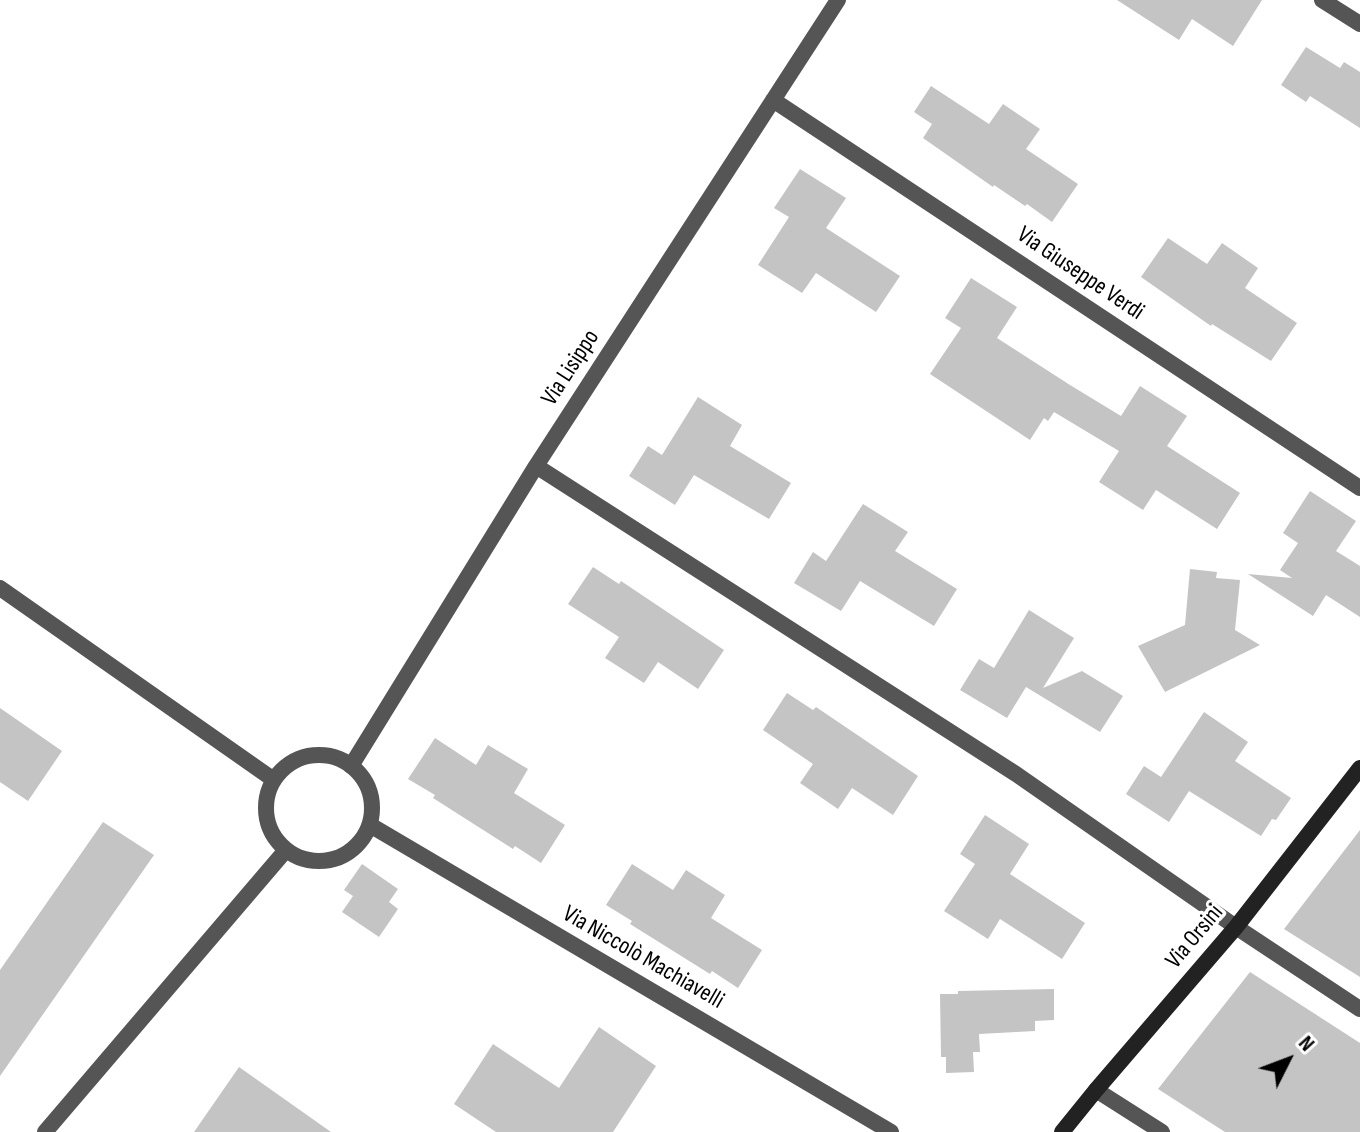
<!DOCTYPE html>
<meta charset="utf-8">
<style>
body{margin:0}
#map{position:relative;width:1360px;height:1132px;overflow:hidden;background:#fff;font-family:"Sofia Sans Condensed",sans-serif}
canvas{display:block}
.north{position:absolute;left:1248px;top:1020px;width:80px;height:80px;-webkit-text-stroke:6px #fff;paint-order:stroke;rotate:48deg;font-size:22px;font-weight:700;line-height:32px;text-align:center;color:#000}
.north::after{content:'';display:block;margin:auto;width:28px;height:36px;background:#000;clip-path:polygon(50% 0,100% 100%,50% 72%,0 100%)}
</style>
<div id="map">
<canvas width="1360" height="1132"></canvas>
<div class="north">N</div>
</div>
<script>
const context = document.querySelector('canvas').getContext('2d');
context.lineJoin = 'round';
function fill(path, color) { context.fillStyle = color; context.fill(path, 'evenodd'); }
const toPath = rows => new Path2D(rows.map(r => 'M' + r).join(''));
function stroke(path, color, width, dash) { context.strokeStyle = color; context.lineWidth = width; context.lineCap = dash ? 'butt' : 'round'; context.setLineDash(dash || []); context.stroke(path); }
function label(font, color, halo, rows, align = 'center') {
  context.font = font + ' "Sofia Sans Condensed",sans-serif'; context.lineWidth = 7; context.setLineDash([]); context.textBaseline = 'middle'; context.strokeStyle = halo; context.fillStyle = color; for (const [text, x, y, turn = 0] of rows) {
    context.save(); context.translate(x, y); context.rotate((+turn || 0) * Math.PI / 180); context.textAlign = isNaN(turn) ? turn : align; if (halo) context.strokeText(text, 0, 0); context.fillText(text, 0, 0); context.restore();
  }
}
fill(toPath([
 [1117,0,1262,0,1233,46,1192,19,1179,40],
 [1306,47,1340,68,1344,62,1360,72,1360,128,1310,96,1306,102,1281,85],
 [931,86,989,124,1003,104,1040,129,1026,149,1078,184,1052,222,1027,204,1025,206,994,185,993,187,923,138,932,124,914,112],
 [800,169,846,198,826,228,900,276,876,312,816,273,802,293,758,265,789,217,774,208],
 [1168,238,1207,264,1222,243,1258,268,1245,288,1297,323,1271,361,1212,324,1211,326,1141,277],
 [971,278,1017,307,997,338,1070,385,1121,416,1140,386,1187,416,1167,446,1240,493,1217,529,1156,490,1143,510,1099,482,1119,451,1054,412,1048,421,1044,418,1030,440,930,374,961,328,945,318],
 [698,397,742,425,730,446,791,483,769,519,694,475,675,505,629,476,648,446,662,455],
 [1310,491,1356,521,1336,551,1360,566,1360,617,1326,595,1313,616,1248,574,1292,578,1280,570,1298,543,1283,533],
 [863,504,908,532,895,551,957,589,934,626,860,581,841,611,794,583,813,552,826,561],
 [593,567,619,584,621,581,724,650,698,689,658,662,644,683,605,658,619,637,568,604],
 [1190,569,1217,572,1216,578,1240,580,1235,630,1260,645,1165,692,1138,646,1185,625],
 [1029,610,1074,638,1043,688,1082,671,1123,696,1100,732,1026,687,1007,718,960,690,979,659,994,668],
 [787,693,813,710,816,707,918,776,893,815,852,788,838,809,800,783,813,764,763,730],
 [0,708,62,751,28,801,0,782],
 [1204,712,1248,742,1235,761,1291,798,1276,820,1272,819,1261,836,1189,791,1169,822,1126,794,1144,766,1161,777],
 [435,738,476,765,488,745,528,769,514,793,565,825,541,863,515,846,513,849,433,798,435,795,408,779],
 [985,815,1029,844,1010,874,1085,923,1062,959,1000,919,988,939,944,911,975,864,960,854],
 [103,822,154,855,0,1076,0,970],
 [1360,830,1360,977,1284,929],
 [362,864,398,889,389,902,398,909,379,937,342,912,353,896,344,890],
 [632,864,673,890,686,870,725,895,711,918,762,950,738,988,712,971,710,974,630,924,632,921,606,905],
 [1250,972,1360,1043,1360,1132,1225,1132,1158,1089],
 [1054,989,1054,1020,1035,1021,1035,1031,979,1034,980,1052,973,1052,974,1072,946,1073,946,1057,941,1057,940,994,958,994,958,991],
 [599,1027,656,1066,613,1132,496,1132,454,1104,493,1044,559,1088],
 [239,1067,331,1132,194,1132]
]), '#c4c4c4');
stroke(toPath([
 [1322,0,1360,24],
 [773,100,1360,488],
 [536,466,1016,774,1236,927,1360,1009],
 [351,766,536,466,838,0],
 [1096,1090,1162,1132],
 [45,1132,286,850]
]), '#555', 16);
stroke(toPath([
 [0,588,274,780],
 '266 808a53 53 0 1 1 106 0a53 53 0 1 1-106 0Z',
 [370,825,891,1132]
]), '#555', 16);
stroke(toPath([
 [1062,1132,1096,1090,1236,927,1360,768]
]), '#222', 16);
label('24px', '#000', '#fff', [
 ["Via Giuseppe Verdi",1080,274,34],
 ["Via Lisippo",571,368,-57],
 ["Via Orsini",1195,937,-50],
 ["Via Niccolò Machiavelli",643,958,30]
]);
</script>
